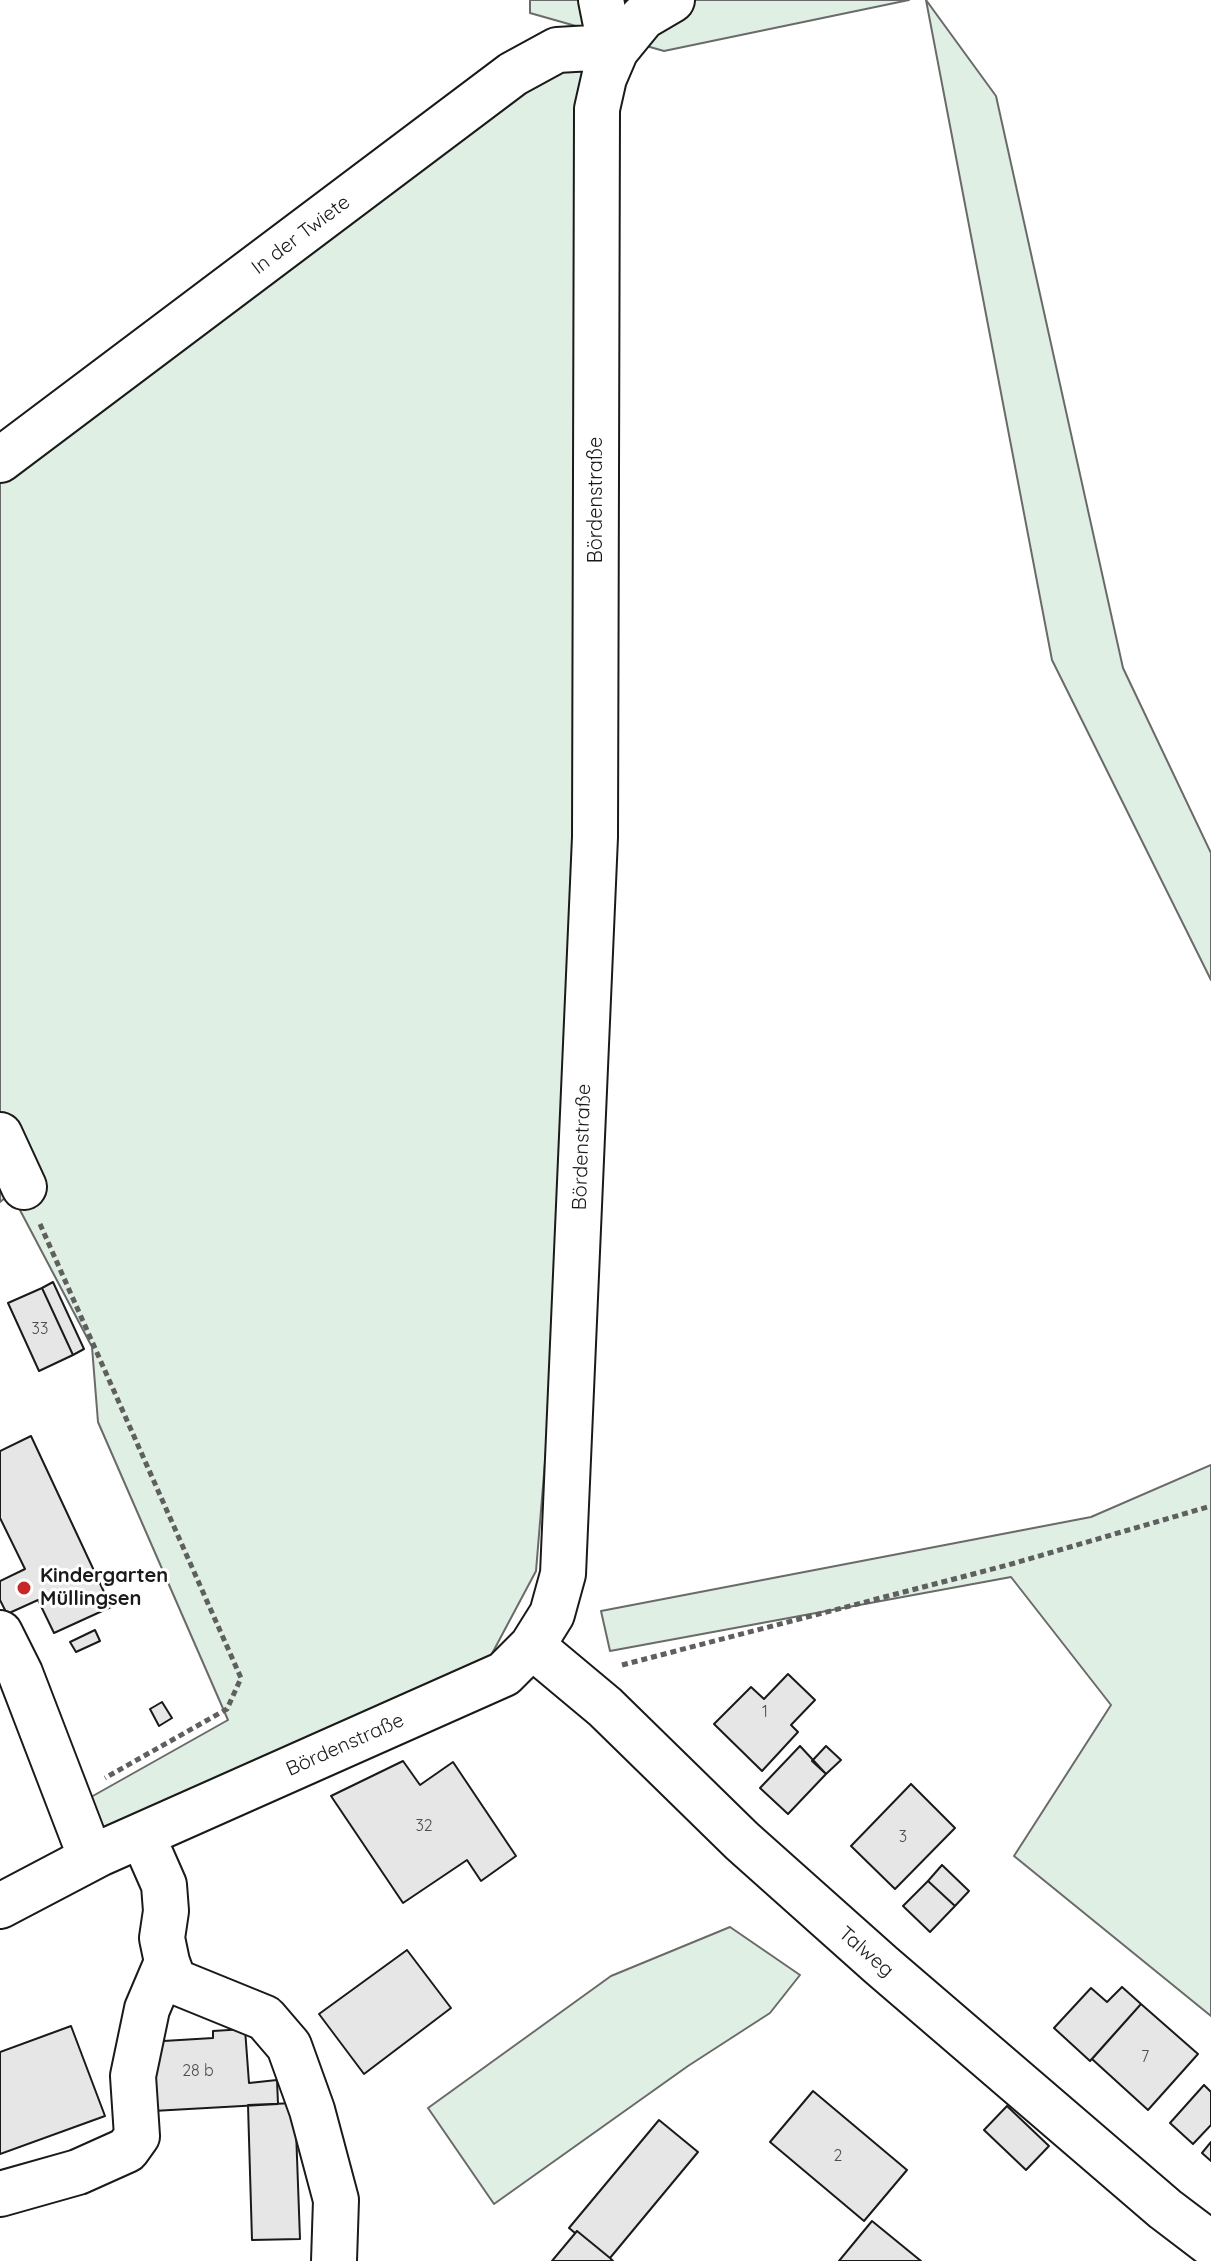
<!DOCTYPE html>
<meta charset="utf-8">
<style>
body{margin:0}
canvas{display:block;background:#fff}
</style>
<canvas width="1211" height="2261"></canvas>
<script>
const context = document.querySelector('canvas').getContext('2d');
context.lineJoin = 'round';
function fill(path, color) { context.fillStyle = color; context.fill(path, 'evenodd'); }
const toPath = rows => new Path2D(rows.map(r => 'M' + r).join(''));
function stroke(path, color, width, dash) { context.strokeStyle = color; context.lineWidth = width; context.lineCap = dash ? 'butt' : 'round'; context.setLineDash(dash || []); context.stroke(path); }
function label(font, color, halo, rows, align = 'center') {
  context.font = font + ' Quicksand,sans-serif'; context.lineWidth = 6; context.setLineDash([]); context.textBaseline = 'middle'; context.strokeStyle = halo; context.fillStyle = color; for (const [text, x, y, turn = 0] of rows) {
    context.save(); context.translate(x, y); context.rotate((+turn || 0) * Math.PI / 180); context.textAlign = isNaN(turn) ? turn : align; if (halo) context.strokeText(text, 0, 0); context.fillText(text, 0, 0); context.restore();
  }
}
const green = toPath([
 [530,0,909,0,664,51,530,13,530,0],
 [926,0,996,96,1123,668,1211,853,1211,980,1052,660,926,0],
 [539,71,590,71,567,1195,536,1571,487,1663,106,1837,91,1797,228,1720,98,1422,92,1347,11,1193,0,1202,0,473,539,71],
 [1211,1465,1211,2016,1014,1856,1111,1705,1011,1577,610,1651,601,1611,1091,1517,1211,1465],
 [730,1927,800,1975,770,2013,688,2066,494,2204,428,2108,611,1976,730,1927]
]);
fill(green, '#e0efe3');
stroke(green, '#6a6a6a', 2);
const building = toPath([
 [53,1282,84,1349,73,1355,42,1288,53,1282],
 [42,1288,73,1355,39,1371,8,1303,42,1288],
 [31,1436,111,1607,54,1633,38,1600,7,1614,0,1600,0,1581,25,1569,0,1518,0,1451,31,1436],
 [95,1630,100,1641,76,1652,70,1642,95,1630],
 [788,1674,815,1700,791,1725,798,1732,762,1771,714,1724,751,1687,764,1699,788,1674],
 [162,1702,172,1718,159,1726,150,1709,162,1702],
 [800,1746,826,1774,788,1814,760,1788,800,1746],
 [826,1746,841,1760,826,1774,812,1761,826,1746],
 [403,1761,420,1785,453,1762,516,1856,481,1881,467,1860,403,1903,331,1796,403,1761],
 [911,1784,955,1828,895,1889,851,1846,911,1784],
 [942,1865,969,1891,955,1906,928,1881,942,1865],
 [928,1881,955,1906,930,1932,903,1906,928,1881],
 [407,1950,451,2008,364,2074,319,2014,407,1950],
 [1122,1987,1141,2004,1090,2061,1054,2028,1091,1988,1107,2002,1122,1987],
 [1141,2004,1198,2054,1148,2110,1092,2059,1141,2004],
 [71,2026,105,2116,0,2154,0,2052,71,2026],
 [245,2029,249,2083,277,2080,278,2104,153,2111,147,2042,213,2038,213,2031,245,2029],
 [1204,2085,1211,2092,1211,2125,1193,2144,1170,2123,1204,2085],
 [813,2091,907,2170,864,2221,770,2142,813,2091],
 [295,2103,300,2239,252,2240,248,2105,295,2103],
 [1007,2106,1049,2146,1026,2170,984,2130,1007,2106],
 [659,2120,698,2152,610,2258,577,2231,575,2233,569,2228,659,2120],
 [1211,2142,1211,2161,1202,2153,1211,2142],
 [872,2221,921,2261,839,2261,872,2221],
 [577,2231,610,2258,613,2261,552,2261,577,2231]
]);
fill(building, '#e6e6e6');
stroke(building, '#1a1a1a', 2);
const minor = toPath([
 [601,0,606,25,616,50],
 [0,460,513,74,557,50,592,48,616,50],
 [0,1135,24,1187],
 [0,1633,20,1673,91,1858],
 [532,1646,605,1707,742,1841,881,1965,1165,2209,1211,2244],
 [142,1835,164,1885,166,1911,162,1938,167,1962,174,1981,265,2018,289,2046,312,2110,336,2200,334,2261],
 [0,1906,99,1854,504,1674,532,1646,552,1614,563,1574,595,837,597,109,604,78,616,50,643,17,672,0],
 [0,2194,78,2172,127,2150,137,2136,133,2076,147,2009,167,1962]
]);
stroke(minor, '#1a1a1a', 48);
stroke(toPath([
 [40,1224,241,1678,227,1709,105,1778],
 [622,1665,1008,1565,1211,1506]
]), '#5f5f5f', 5, [6, 4]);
stroke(minor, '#fff', 44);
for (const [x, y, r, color] of [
 [24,1588,8,"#c62828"]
]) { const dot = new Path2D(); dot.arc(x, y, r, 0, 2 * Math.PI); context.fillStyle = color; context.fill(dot); stroke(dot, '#fff', 3); }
label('16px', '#4d4d4d', null, [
 ["33",40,1329],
 ["1",765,1712],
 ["32",424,1826],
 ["3",903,1837],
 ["7",1145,2057],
 ["28 b",198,2071],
 ["2",838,2156]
]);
label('20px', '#1a1a1a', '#fff', [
 ["In der Twiete",301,235,-37],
 ["Bördenstraße",596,500,-90],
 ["Bördenstraße",582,1147,-88],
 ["Bördenstraße",345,1745,-24],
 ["Talweg",866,1952,41]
]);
label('bold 20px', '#1a1a1a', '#fff', [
 ["Kindergarten",40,1576],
 ["Müllingsen",40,1599]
], 'left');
</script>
